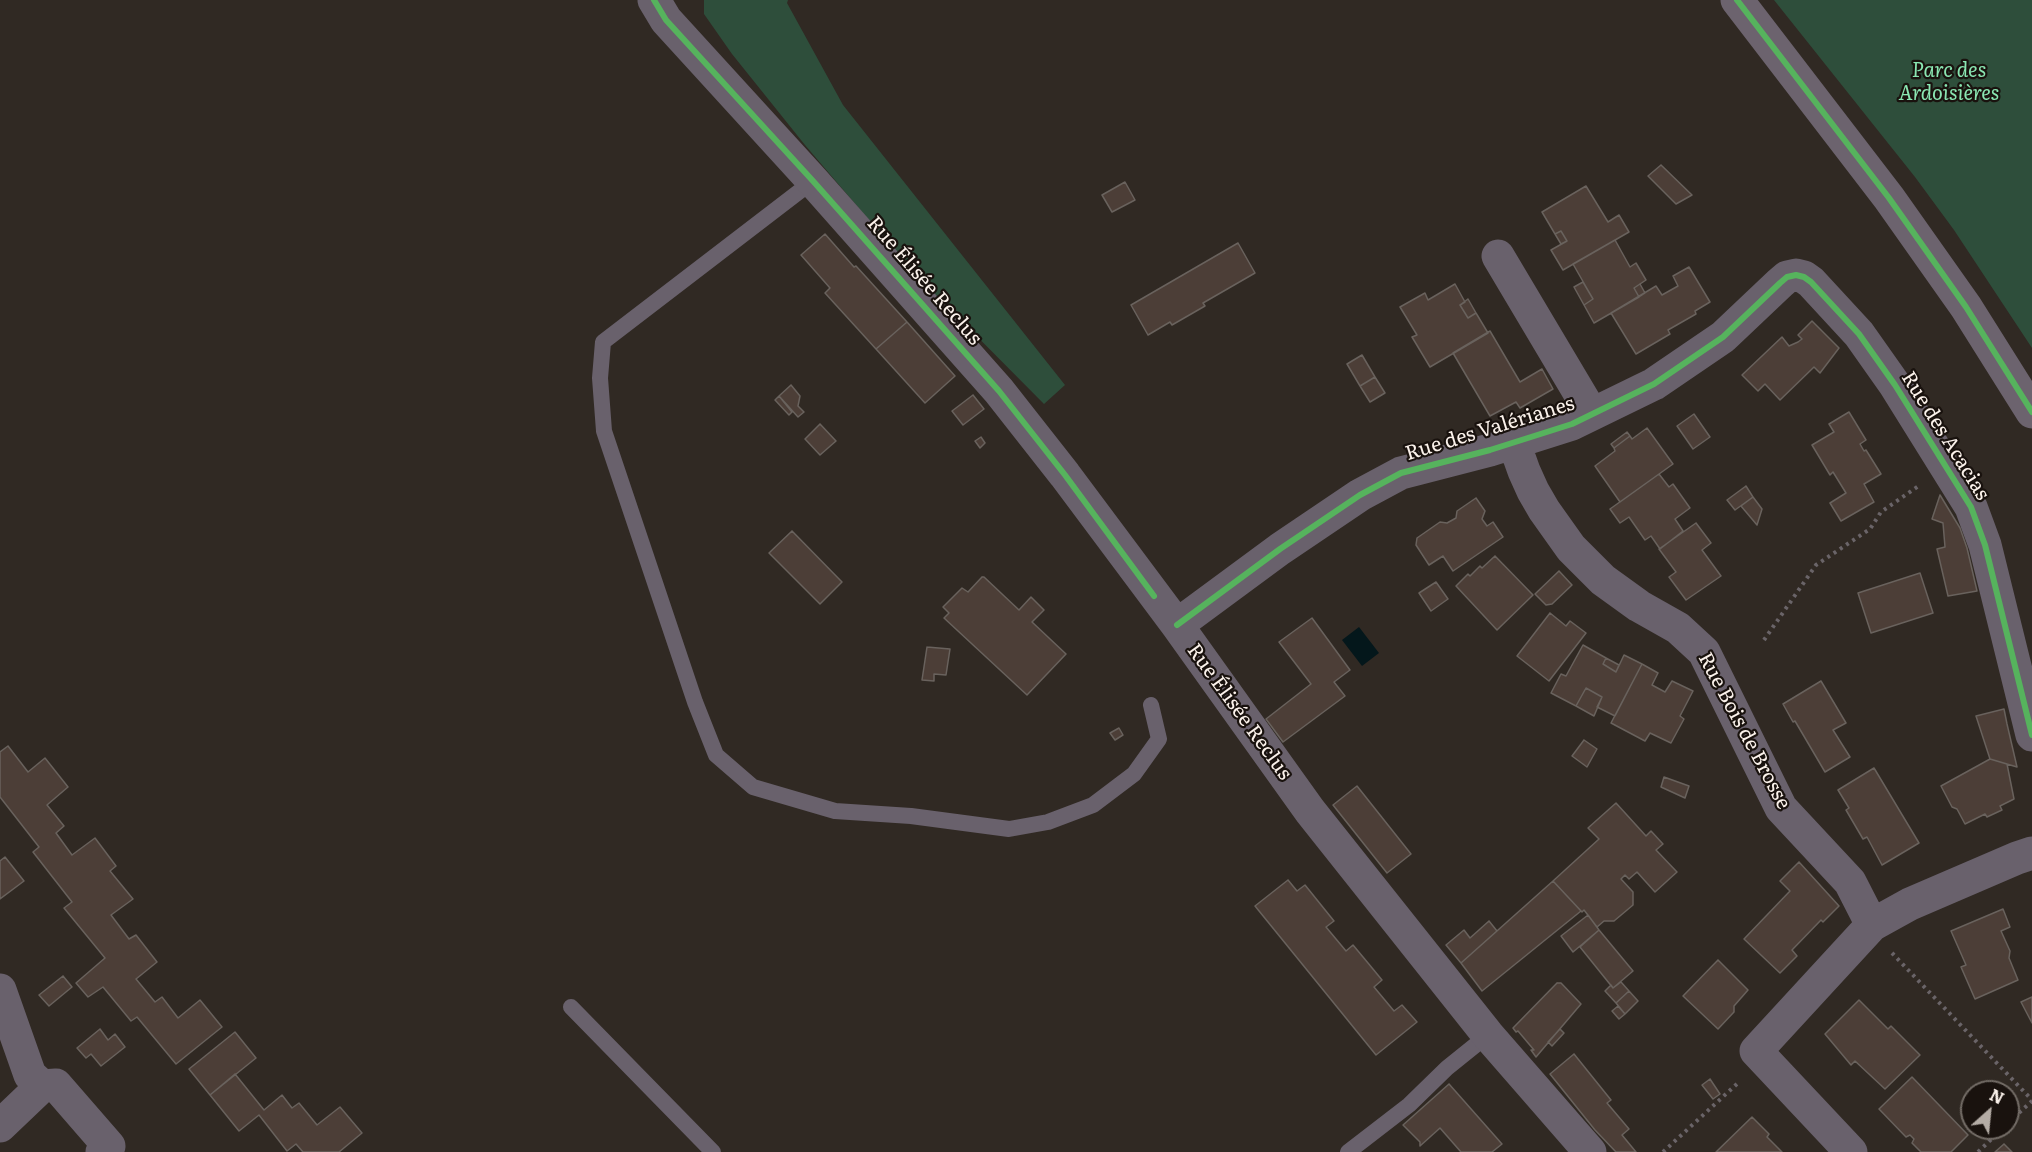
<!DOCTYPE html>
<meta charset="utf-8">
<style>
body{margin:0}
#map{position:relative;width:2032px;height:1152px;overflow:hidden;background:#302923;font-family:Literata,serif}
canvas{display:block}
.north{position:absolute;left:1960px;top:1080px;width:60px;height:60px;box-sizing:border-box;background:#19120e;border:2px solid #736c66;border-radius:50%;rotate:27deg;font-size:16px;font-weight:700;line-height:24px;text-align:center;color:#fbf2eb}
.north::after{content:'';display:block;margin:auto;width:21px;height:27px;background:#b4aca5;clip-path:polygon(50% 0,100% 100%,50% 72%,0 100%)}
</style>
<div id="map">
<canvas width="2032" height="1152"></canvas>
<div class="north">N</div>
</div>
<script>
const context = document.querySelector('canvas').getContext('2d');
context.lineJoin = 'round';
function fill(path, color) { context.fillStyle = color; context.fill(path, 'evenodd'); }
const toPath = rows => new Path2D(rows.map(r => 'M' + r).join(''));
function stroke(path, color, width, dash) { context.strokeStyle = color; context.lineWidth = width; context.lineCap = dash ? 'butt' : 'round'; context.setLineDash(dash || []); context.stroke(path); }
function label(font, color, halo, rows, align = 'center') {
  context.font = font + ' Literata,serif'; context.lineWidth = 4.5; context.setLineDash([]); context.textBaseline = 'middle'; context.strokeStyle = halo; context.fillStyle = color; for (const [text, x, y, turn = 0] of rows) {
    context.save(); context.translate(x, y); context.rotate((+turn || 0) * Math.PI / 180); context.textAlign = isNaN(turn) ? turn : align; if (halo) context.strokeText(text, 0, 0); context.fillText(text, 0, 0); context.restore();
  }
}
fill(toPath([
 [704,0,788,0,787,3,843,105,1065,385,1044,404,915,274,805,145,732,54,704,14],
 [1774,0,2032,0,2032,348,1954,230,1915,177]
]), '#2e4e3b');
fill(toPath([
 [1359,627,1379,653,1362,666,1342,640]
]), '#04171b');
const building = toPath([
 [1661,165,1692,195,1676,204,1648,176,1661,165],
 [1125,182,1135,200,1112,212,1102,195,1125,182],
 [1586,186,1608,222,1619,215,1629,232,1563,270,1551,250,1567,241,1561,231,1555,234,1542,212,1586,186],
 [1561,231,1567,241,1561,244,1555,234,1561,231],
 [825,234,854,267,856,266,907,322,876,349,825,293,830,288,801,255,825,234],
 [1615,240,1630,267,1636,263,1646,280,1634,288,1639,297,1594,323,1584,305,1593,299,1573,264,1615,240],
 [1238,243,1255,273,1203,303,1205,306,1172,325,1170,322,1148,335,1131,305,1238,243],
 [1689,267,1710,302,1695,311,1696,314,1668,330,1670,334,1636,354,1611,313,1656,286,1662,295,1678,286,1673,276,1689,267],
 [1583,282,1593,299,1584,305,1574,287,1583,282],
 [1455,284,1465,302,1460,305,1468,318,1476,313,1488,333,1430,367,1412,337,1417,335,1400,307,1425,293,1428,300,1455,284],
 [1640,284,1645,293,1639,297,1634,288,1640,284],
 [1468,299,1476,313,1468,318,1460,305,1468,299],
 [1812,321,1839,348,1820,373,1814,367,1780,400,1765,384,1758,391,1742,375,1782,337,1789,346,1798,342,1802,339,1798,335,1812,321],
 [907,322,955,376,925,403,876,349,907,322],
 [1490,331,1520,382,1542,369,1553,389,1520,408,1516,402,1490,416,1453,353,1490,331],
 [1362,355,1375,377,1360,386,1347,364,1362,355],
 [1375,377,1385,393,1370,402,1360,386,1375,377],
 [791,385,800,396,798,406,804,412,798,417,779,396,791,385],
 [973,395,984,409,963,425,952,411,973,395],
 [779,396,792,412,789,415,775,400,779,396],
 [1849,412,1866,440,1860,444,1864,451,1866,450,1881,474,1864,484,1874,502,1841,521,1830,503,1846,493,1833,472,1830,475,1812,445,1834,432,1829,424,1849,412],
 [1694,414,1710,437,1693,449,1677,426,1694,414],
 [820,424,836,441,820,455,805,439,820,424],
 [1647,428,1673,464,1620,502,1595,466,1615,451,1614,448,1630,436,1632,439,1647,428],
 [1627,432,1630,436,1614,448,1611,444,1627,432],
 [981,437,985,443,980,448,975,441,981,437],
 [1659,474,1669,487,1673,484,1690,508,1675,519,1683,531,1660,549,1651,536,1645,540,1629,517,1620,523,1610,509,1659,474],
 [1746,486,1753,497,1735,510,1727,500,1746,486],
 [1940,495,1960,528,1967,548,1977,591,1948,596,1937,549,1945,547,1943,523,1932,519,1940,495],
 [1753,497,1762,509,1757,525,1741,506,1753,497],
 [1476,498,1485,511,1482,519,1487,526,1493,522,1503,537,1453,571,1443,556,1429,565,1416,545,1417,538,1440,522,1447,523,1456,518,1457,511,1476,498],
 [1696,523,1711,543,1702,550,1721,576,1686,600,1669,577,1676,572,1659,549,1696,523],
 [792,531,842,582,820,604,769,553,792,531],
 [1495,556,1533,595,1497,630,1456,586,1468,574,1470,576,1480,566,1482,568,1495,556],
 [1559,571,1572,585,1552,604,1546,605,1535,594,1559,571],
 [1920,573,1933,613,1871,633,1858,593,1920,573],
 [982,577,984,577,1019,610,1031,597,1044,610,1032,622,1066,654,1027,695,944,618,949,613,943,607,962,588,968,592,982,577],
 [1436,582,1448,599,1431,611,1419,593,1436,582],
 [1550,613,1566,626,1570,621,1586,633,1549,681,1517,656,1550,613],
 [1312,618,1350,670,1334,682,1345,696,1283,742,1266,719,1311,684,1279,642,1312,618],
 [1583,645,1606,658,1603,664,1616,672,1624,655,1642,664,1615,716,1597,707,1602,697,1586,688,1576,706,1551,693,1561,674,1566,676,1583,645],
 [927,647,950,649,946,675,934,674,934,681,922,680,927,647],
 [1606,658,1619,665,1616,672,1603,664,1606,658],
 [1642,664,1658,673,1652,685,1665,692,1672,681,1693,691,1680,716,1684,719,1671,743,1650,733,1645,741,1611,723,1642,664],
 [1821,681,1846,723,1833,730,1850,757,1825,772,1795,721,1793,722,1783,704,1821,681],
 [1586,688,1602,697,1594,716,1576,706,1586,688],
 [2004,709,2007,724,2017,767,1990,759,1976,716,2004,709],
 [1119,728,1123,735,1115,740,1110,733,1119,728],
 [1584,740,1597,749,1587,767,1572,756,1584,740],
 [8,746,28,772,45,758,68,787,47,805,64,826,56,833,72,855,95,838,116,866,110,871,133,899,111,915,129,939,136,935,157,962,136,979,155,1002,162,997,178,1018,200,1000,222,1027,176,1064,137,1017,131,1021,103,987,88,997,76,983,105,958,64,908,72,902,33,852,39,847,0,797,0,752,8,746],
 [1990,759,2007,764,2014,799,2000,806,2002,810,1987,817,1985,814,1965,824,1957,809,1952,807,1941,786,1990,759],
 [1874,768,1919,843,1882,865,1867,837,1863,839,1846,810,1849,808,1838,790,1874,768],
 [1664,777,1689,786,1685,798,1661,787,1664,777],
 [1357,786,1411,854,1387,873,1333,805,1357,786],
 [1616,803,1646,836,1651,831,1663,844,1656,850,1677,872,1655,892,1637,872,1629,879,1625,875,1621,879,1633,892,1633,905,1614,921,1604,921,1597,927,1584,910,1582,912,1553,881,1599,839,1588,828,1616,803],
 [5,857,24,881,0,899,0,861,5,857],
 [1799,862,1839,906,1823,922,1821,920,1792,950,1797,956,1780,973,1744,939,1790,891,1780,881,1799,862],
 [1288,880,1297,891,1305,885,1334,921,1326,927,1346,951,1353,945,1368,963,1382,980,1374,987,1394,1011,1402,1005,1417,1022,1376,1055,1255,906,1288,880],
 [1553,881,1581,911,1482,991,1461,963,1553,881],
 [2003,909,2010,927,2001,931,2010,951,2009,958,2018,980,1975,999,1961,967,1966,965,1951,931,2003,909],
 [1588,915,1599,930,1573,952,1561,936,1588,915],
 [1489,921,1497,931,1461,963,1446,945,1464,930,1470,938,1489,921],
 [1599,930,1633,971,1613,988,1580,947,1599,930],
 [1718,960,1748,990,1734,1006,1734,1012,1718,1029,1683,996,1718,960],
 [63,976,72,987,49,1006,39,995,63,976],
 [1621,982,1629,991,1616,1003,1605,991,1611,985,1613,988,1621,982],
 [1557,983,1561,983,1581,1004,1536,1057,1531,1050,1534,1050,1518,1031,1516,1032,1513,1028,1557,983],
 [1629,991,1638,1001,1625,1014,1616,1003,1629,991],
 [2032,997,2032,1023,2021,1002,2032,997],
 [1859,1000,1888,1029,1891,1026,1920,1055,1885,1089,1855,1061,1851,1065,1825,1034,1859,1000],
 [1618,1006,1625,1014,1619,1019,1612,1011,1618,1006],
 [100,1029,108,1040,115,1034,125,1047,101,1066,91,1054,86,1058,77,1048,100,1029],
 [1560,1029,1564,1033,1552,1046,1548,1042,1560,1029],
 [235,1032,256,1058,210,1095,189,1069,235,1032],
 [1574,1054,1611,1100,1607,1103,1629,1129,1622,1135,1636,1152,1616,1152,1595,1130,1550,1074,1574,1054],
 [235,1074,264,1110,282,1095,292,1108,299,1103,317,1125,340,1107,362,1133,339,1152,303,1152,296,1144,287,1151,259,1115,239,1131,210,1095,235,1074],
 [1912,1077,1968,1135,1951,1152,1921,1152,1912,1143,1914,1139,1910,1135,1906,1137,1879,1109,1912,1077],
 [1710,1079,1720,1094,1713,1099,1702,1085,1710,1079],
 [1449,1084,1502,1144,1492,1152,1461,1152,1440,1128,1420,1146,1420,1142,1403,1125,1449,1084],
 [1752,1117,1769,1134,1767,1137,1782,1152,1716,1152,1752,1117],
 [2004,1144,2012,1152,1995,1152,2004,1144]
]);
fill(building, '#4c3e37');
stroke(building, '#69625d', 1.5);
stroke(toPath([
 [1764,640,1816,565,1870,529,1881,512,1920,485],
 [1892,953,2032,1100],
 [2008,1123,2032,1101],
 [1663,1152,1739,1082],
 [1978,1152,2003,1128]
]), '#6a6468', 4, [3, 4.5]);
stroke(toPath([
 [813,181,603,342,600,378,604,431,695,702,716,755,753,787,835,811,911,816,1009,829,1048,822,1093,805,1134,774,1159,739,1151,705],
 [571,1007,713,1152],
 [1348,1152,1409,1105,1447,1068,1488,1035]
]), '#69616c', 16);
stroke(toPath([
 [654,0,666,20,813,181,999,391,1065,475,1177,625,1310,811,1488,1035,1590,1152],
 [1498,256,1592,414],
 [1514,443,1524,471,1533,491,1544,510,1571,548,1603,580,1639,606,1678,628,1704,652,1781,808,1850,882,1872,925],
 [1177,625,1280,549,1360,495,1401,473,1490,450,1572,424,1654,384,1723,337,1780,283,1787,277,1796,275,1804,277,1811,282,1859,334,1895,385,1971,507,1985,545,2032,735],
 [0,990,30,1075,42,1086],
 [0,1126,42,1086,56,1085,109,1146,102,1152],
 [1851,1152,1756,1051,1872,925,1910,904,2017,858,2032,853]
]), '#69616c', 33);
stroke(toPath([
 [1737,0,1889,198,1966,307,2032,412]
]), '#6c636e', 33);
stroke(toPath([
 [654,0,666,20,813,181,999,391,1065,475,1154,596],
 [1737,0,1889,198,1966,307,2032,412],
 [1177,625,1280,549,1360,495,1401,473,1490,450,1572,424,1654,384,1723,337,1780,283,1787,277,1796,275,1804,277,1811,282,1859,334,1895,385,1971,507,1985,545,2032,735]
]), '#56b35d', 6);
label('italic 20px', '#8ae6b2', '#19120e', [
 ["Parc des",1949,71],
 ["Ardoisières",1949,94]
]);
label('20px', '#fbf2eb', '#19120e', [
 ["Rue Élisée Reclus",924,281,49],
 ["Rue des Valérianes",1490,429,-17],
 ["Rue des Acacias",1945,436,58],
 ["Rue Élisée Reclus",1239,712,54],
 ["Rue Bois de Brosse",1744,731,62]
]);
</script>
